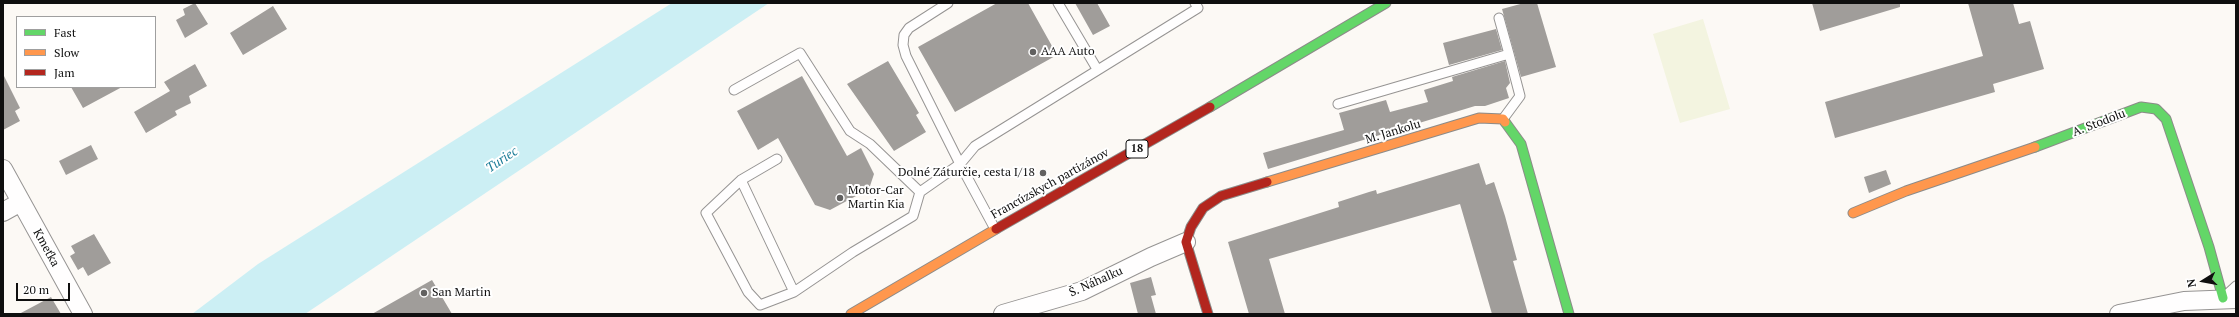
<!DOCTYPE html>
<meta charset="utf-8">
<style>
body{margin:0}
#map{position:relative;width:2239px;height:317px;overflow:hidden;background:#fcf9f5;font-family:"PT Serif",serif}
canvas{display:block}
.frame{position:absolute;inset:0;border:4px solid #0f0f0f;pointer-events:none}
.legend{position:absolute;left:16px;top:16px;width:140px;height:72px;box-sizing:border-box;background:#fff;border:1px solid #9f9f9f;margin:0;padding:5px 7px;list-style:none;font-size:12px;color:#0f0f0f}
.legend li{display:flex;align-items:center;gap:8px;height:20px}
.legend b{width:20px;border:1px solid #9f9f9f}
.north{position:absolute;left:2183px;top:261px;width:40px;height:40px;-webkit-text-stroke:3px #fff;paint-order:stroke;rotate:259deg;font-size:11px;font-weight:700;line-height:16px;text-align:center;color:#0f0f0f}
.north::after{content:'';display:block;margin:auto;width:14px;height:18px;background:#0f0f0f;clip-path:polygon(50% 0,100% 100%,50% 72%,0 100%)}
.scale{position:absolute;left:16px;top:283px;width:54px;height:18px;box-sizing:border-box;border:2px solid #0f0f0f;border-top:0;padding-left:5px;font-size:12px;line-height:14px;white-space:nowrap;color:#0f0f0f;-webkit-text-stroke:3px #fff;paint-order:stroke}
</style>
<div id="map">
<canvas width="2239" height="317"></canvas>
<div class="frame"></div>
<ul class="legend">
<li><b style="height:5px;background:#63d668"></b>Fast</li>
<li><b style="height:5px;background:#ff974d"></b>Slow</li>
<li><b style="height:5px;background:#b3261e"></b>Jam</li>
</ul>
<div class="north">N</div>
<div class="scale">20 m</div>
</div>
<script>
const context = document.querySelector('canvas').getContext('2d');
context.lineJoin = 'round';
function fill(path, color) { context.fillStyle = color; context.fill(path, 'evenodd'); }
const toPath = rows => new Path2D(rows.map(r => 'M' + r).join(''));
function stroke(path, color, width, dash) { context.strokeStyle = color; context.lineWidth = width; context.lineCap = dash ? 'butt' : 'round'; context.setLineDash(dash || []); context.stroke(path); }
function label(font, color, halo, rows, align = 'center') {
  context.font = font + ' "PT Serif",serif'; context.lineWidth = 4; context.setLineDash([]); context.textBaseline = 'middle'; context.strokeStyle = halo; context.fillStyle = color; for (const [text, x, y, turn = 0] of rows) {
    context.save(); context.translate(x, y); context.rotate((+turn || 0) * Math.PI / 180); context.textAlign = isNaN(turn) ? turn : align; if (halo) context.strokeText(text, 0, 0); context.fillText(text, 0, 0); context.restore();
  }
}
fill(toPath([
 [1703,19,1730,109,1680,123,1653,34]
]), '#f3f4e0');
fill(toPath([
 [672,3,769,3,305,314,192,314,258,264]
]), '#cceff4');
fill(toPath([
 [195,3,208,24,185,38,176,20,185,15,183,9],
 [997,3,1028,3,1057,55,955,112,918,47],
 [1075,3,1097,3,1110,26,1093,35],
 [1524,3,1537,3,1556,67,1521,77,1502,9],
 [1812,3,1900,3,1900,7,1820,31],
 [1968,3,2013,3,2019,24,2030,21,2044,69,1993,84,1995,92,1835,138,1825,102,1983,56],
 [273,6,287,29,243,55,230,33],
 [1496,29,1502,50,1449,65,1443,43],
 [888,61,919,113,916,115,926,132,894,151,847,84],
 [1505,61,1510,83,1506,88,1509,98,1485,106,1475,106,1268,169,1263,153,1344,130,1339,113,1386,100,1390,112,1428,102,1424,90,1453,81,1452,77],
 [195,64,207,86,189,96,191,103,175,111,177,115,146,133,134,112,170,91,164,82],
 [3,74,20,108,15,111,20,121,3,130],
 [802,76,847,156,861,148,874,174,869,189,830,210,815,205,778,138,758,150,737,111],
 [71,87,122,87,83,108],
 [91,145,98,159,66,175,59,161],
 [1479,163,1486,185,1494,182,1505,216,1517,260,1513,261,1528,314,1492,314,1460,204,1269,259,1285,314,1249,314,1228,242,1339,207,1338,202,1369,192,1376,190,1377,194],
 [1886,170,1891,184,1869,193,1864,177],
 [94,234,111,263,88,276,83,267,78,270,70,256,75,253,71,246],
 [1151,277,1156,295,1151,296,1156,314,1138,314,1130,283],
 [432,280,452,314,372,314],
 [51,297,61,314,19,314]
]), '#a09d9a');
const lane = toPath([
 [948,3,909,28,904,35,903,45,906,56,960,164,995,229],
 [1058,3,1097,69],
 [1499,18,1509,54],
 [734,90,800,53,850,131,870,144,920,192],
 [1338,104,1509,54,1520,96,1503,119],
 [741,180,794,292,760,305,748,292,706,213,741,180,777,159],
 [794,292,853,252,913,216,920,192,960,164,975,146,1198,8,1195,3],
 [2224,297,2236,286]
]);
const street = toPath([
 [3,169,83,314],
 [3,212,21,202],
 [1003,314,1082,291,1151,257,1186,242],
 [2119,314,2184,301,2236,299]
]);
const fast = toPath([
 [1210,107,1386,3],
 [1505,122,1521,144,1569,314],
 [2035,147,2141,107,2156,109,2166,119,2209,247,2223,298]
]);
const slow = toPath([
 [1267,182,1479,118,1503,119,1505,122],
 [1853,213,1906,191,2035,147],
 [851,314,996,229]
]);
const jam = toPath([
 [996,229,1210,107],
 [1208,314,1186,242,1191,227,1203,208,1221,196,1267,182]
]);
stroke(lane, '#969493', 11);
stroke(street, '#969493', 20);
stroke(fast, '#8c8b89', 11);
stroke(slow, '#8c8b89', 11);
stroke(jam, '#8c8b89', 11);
stroke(lane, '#fffefe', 9);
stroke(street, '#fffefe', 18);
stroke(fast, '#63d668', 9);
stroke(slow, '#ff974d', 9);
stroke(jam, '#b3261e', 9);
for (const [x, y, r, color] of [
 [1033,52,4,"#626160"],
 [1043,173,4,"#626160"],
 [840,198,4,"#626160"],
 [424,293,4,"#626160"]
]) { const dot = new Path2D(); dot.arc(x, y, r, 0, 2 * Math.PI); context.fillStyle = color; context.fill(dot); stroke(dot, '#fff', 1.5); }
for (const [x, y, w] of [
 [1137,149,22]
]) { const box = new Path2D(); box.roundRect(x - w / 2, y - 9, w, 18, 3); context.fillStyle = '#fff'; context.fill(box); stroke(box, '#0f0f0f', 1); }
label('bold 11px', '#0f0f0f', null, [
 ["18",1137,149]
]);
label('12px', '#0f0f0f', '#fff', [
 ["AAA Auto",1041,52],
 ["Dolné Záturčie, cesta I/18",1035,173,"right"],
 ["Motor-Car",848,191],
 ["Martin Kia",848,205],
 ["San Martin",432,293]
], 'left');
label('12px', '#0f0f0f', '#fff', [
 ["A. Stodolu",2099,123,-21],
 ["M. Jankolu",1393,132,-17],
 ["Francúzskych partizánov",1050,184,-29],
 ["Kmeťka",46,248,61],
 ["Š. Náhalku",1096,282,-24]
]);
label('italic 13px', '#1b7c97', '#fff', [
 ["Turiec",502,160,-34]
]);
</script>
